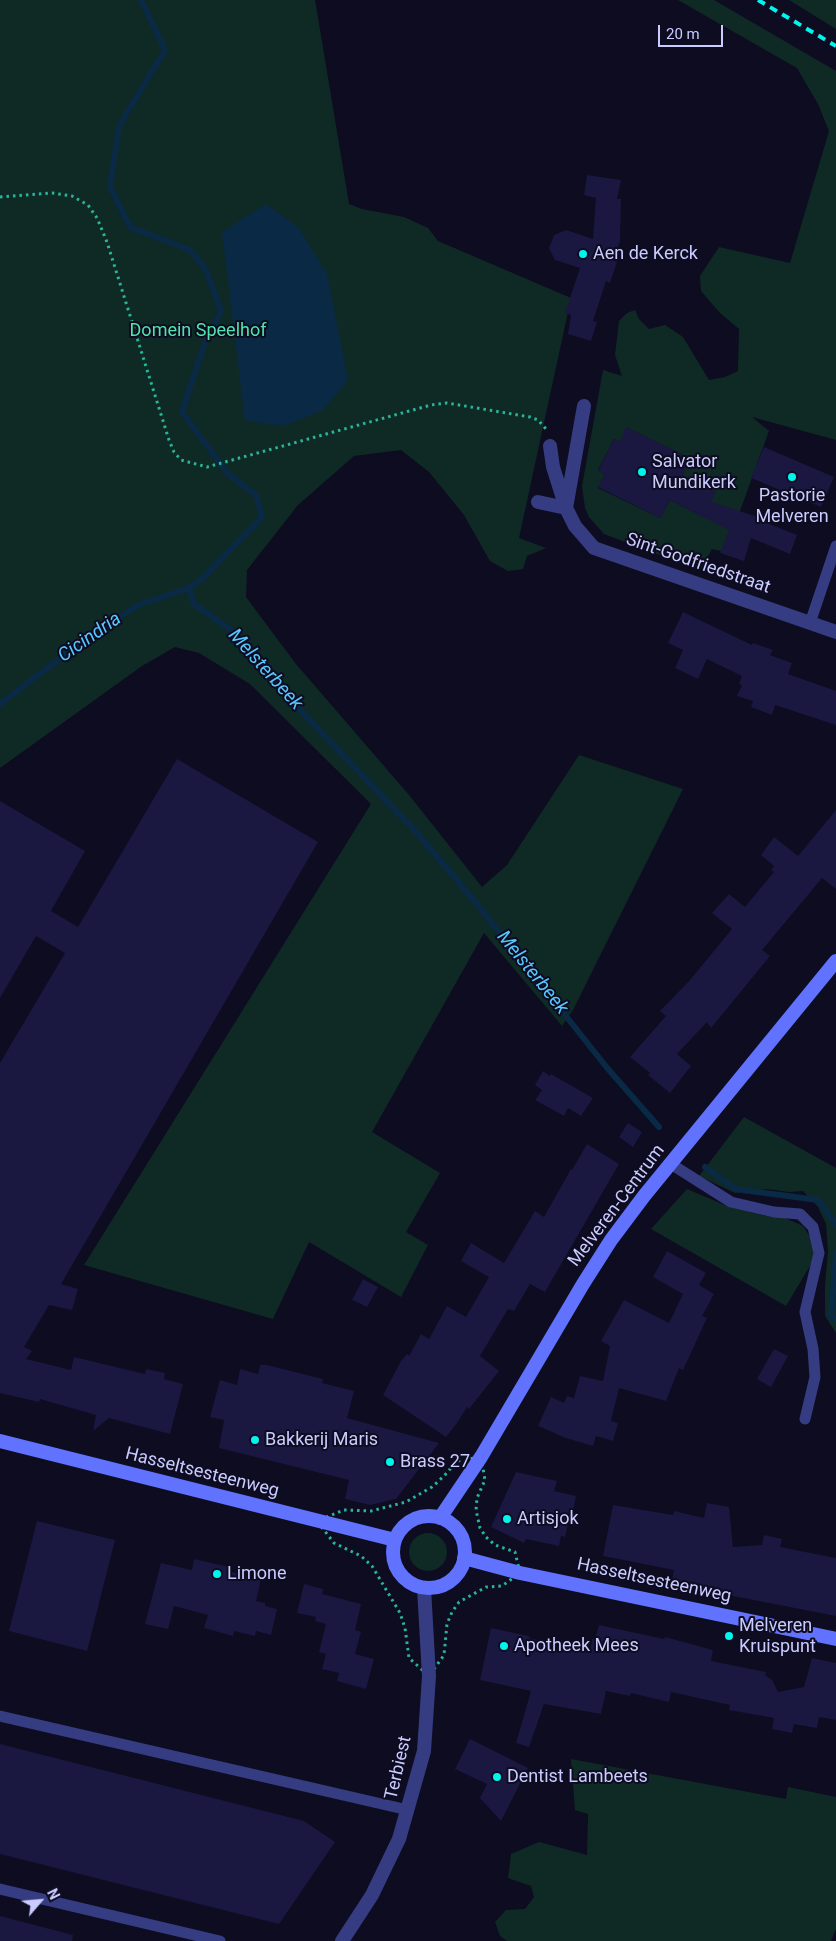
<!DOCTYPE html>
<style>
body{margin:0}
#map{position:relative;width:836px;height:1941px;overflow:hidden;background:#0d0c20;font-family:Roboto,sans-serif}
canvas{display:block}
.north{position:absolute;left:15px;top:1876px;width:50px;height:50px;-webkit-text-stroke:4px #0d0c20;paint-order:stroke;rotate:63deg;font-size:14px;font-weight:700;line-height:20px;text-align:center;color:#cacbff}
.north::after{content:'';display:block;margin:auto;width:18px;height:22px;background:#cacbff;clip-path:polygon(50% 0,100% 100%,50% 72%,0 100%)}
.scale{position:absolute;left:658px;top:25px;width:65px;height:22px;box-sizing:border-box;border:2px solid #cacbff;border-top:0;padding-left:6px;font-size:15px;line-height:18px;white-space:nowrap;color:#cacbff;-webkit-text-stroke:4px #0d0c20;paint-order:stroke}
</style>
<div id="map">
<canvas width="836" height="1941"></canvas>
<div class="north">N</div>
<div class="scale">20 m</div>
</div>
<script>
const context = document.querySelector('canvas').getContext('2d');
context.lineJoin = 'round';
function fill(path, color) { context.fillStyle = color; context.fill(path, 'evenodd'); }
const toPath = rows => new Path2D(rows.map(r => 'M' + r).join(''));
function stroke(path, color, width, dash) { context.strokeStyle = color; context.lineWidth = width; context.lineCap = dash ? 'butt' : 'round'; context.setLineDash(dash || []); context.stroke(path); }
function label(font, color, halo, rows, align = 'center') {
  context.font = font + ' Roboto,sans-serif'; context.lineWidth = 4; context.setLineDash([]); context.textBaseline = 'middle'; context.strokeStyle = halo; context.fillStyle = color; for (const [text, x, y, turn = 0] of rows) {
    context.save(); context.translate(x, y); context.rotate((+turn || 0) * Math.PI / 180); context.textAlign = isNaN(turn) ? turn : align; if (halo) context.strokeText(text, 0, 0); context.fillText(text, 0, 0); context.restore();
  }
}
fill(toPath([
 [0,0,315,0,349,204,362,209,404,217,428,228,438,241,571,298,519,538,546,548,527,556,523,569,508,571,490,561,464,515,429,472,401,450,354,456,298,505,247,570,246,597,296,664,409,795,482,887,507,865,579,755,683,789,573,1010,562,1026,484,933,372,1132,440,1173,406,1232,428,1245,401,1297,309,1242,273,1319,84,1265,371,804,250,684,199,653,175,647,142,666,0,768],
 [678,0,714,0,836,71,836,440,752,417,769,431,725,552,712,549,701,569,694,568,604,534,589,517,585,508,582,486,603,370,622,376,615,355,619,321,627,313,635,310,639,319,649,329,665,325,683,337,709,380,725,377,738,371,739,329,720,313,701,291,700,276,719,247,790,263,829,131,818,104,797,68],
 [627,428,689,458,682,477,715,492,704,517,670,500,660,518,598,488,605,474,598,470,614,439,620,442],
 [789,0,836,0,836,29],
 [744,1117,836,1168,836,1333,825,1316,825,1286,828,1251,826,1224,818,1207,803,1191,789,1192,767,1189,735,1193,699,1176],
 [687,1189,727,1206,766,1216,783,1217,803,1226,814,1243,813,1261,786,1306,651,1229],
 '409 1552a19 19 0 1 1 38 0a19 19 0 1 1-38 0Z',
 [571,1759,786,1799,788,1787,836,1797,836,1929,831,1941,507,1941,500,1936,495,1922,506,1910,525,1909,534,1897,531,1886,508,1878,511,1854,539,1842,587,1855,588,1814,575,1810]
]), '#0f2a25');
fill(toPath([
 [266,204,298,227,327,274,348,380,323,410,284,426,245,421,222,232]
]), '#0a2945');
stroke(toPath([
 [141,0,165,50,119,126,110,187,130,227,190,250,206,270,221,311,204,345,182,412,228,474,256,495,262,517,203,578,189,588,194,604,238,635,303,713,416,832,477,904,608,1069,659,1127],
 [0,704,97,630,141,604,189,588],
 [705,1167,735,1189,818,1200,836,1224],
 [836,1253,831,1317,836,1319]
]), '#0a2945', 6);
fill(toPath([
 [587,175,621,180,617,199,621,199,620,242,612,260,617,262,610,283,606,281,593,321,597,322,591,341,568,334,571,315,565,313,580,268,555,260,549,248,554,235,566,230,593,239,596,198,584,195],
 [626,427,689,458,682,477,716,492,711,502,758,517,757,519,797,535,790,554,751,538,744,561,720,553,729,530,670,500,660,518,598,487,605,474,598,471,614,439,620,442],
 [764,447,834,477,821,507,751,478],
 [683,612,752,645,753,643,773,650,770,655,792,663,788,674,836,691,836,725,775,705,772,715,751,707,753,701,737,696,742,685,739,684,742,676,707,659,698,679,675,668,683,650,668,643],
 [177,759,318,842,61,1284,78,1289,72,1310,49,1305,24,1347,32,1351,26,1359,71,1370,74,1357,145,1374,146,1369,165,1373,164,1379,183,1384,170,1434,109,1418,93,1431,96,1415,40,1399,39,1402,0,1393,0,1063,65,953,36,936,0,998,0,801,85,851,51,911,78,927],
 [836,810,836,889,822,878,762,950,770,956,711,1028,707,1022,677,1054,691,1066,670,1093,648,1075,650,1073,630,1057,666,1016,660,1011,690,980,732,929,712,913,729,894,745,907,774,872,771,870,774,866,761,855,774,837,798,856],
 [543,1071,550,1076,551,1074,593,1098,581,1116,568,1108,564,1116,535,1100,542,1090,535,1085],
 [628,1123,642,1132,633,1147,619,1137],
 [587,1144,619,1164,545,1292,530,1284,514,1311,508,1309,480,1356,499,1371,469,1409,467,1407,457,1423,446,1437,383,1395,401,1361,407,1354,409,1356,421,1334,429,1339,447,1306,466,1317,489,1277,461,1261,471,1243,504,1263,535,1211,544,1217,571,1169,572,1170],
 [667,1251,706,1273,699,1285,714,1294,702,1316,707,1318,683,1370,679,1368,666,1401,619,1388,611,1421,618,1423,613,1441,596,1436,593,1446,566,1438,538,1426,551,1397,564,1403,567,1396,574,1398,580,1376,603,1381,610,1346,601,1341,624,1300,669,1323,683,1294,653,1277],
 [363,1279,378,1287,367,1307,352,1300],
 [774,1349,788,1356,771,1387,757,1379],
 [260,1365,267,1365,323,1379,322,1383,354,1391,347,1418,439,1443,396,1499,370,1505,345,1499,349,1480,219,1448,224,1420,210,1417,220,1380,237,1385,240,1369,258,1374],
 [516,1472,557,1481,554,1491,576,1496,571,1520,569,1520,565,1537,561,1536,559,1546,526,1539,524,1543,491,1527],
 [707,1503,729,1507,733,1547,762,1545,764,1535,782,1539,780,1547,836,1558,836,1616,671,1584,674,1570,603,1556,613,1505,673,1515,674,1511,704,1518],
 [37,1521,115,1540,87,1651,9,1631],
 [194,1559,229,1567,228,1571,261,1579,256,1601,265,1603,265,1606,277,1609,271,1635,256,1631,255,1636,234,1631,233,1636,204,1628,208,1615,174,1606,168,1629,145,1624,161,1563,192,1570],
 [304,1584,323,1589,322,1594,361,1604,355,1630,361,1632,355,1654,374,1659,366,1689,337,1681,339,1673,322,1669,326,1654,319,1652,326,1624,315,1621,316,1617,297,1613],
 [599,1625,664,1639,665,1637,713,1650,711,1661,766,1672,765,1675,772,1680,778,1692,804,1687,812,1658,836,1663,836,1720,819,1717,817,1728,794,1724,792,1733,772,1729,774,1718,729,1710,730,1705,671,1692,669,1702,631,1693,630,1696,606,1691,601,1714,544,1704,529,1747,516,1743,531,1691,480,1680,491,1628,529,1636,529,1638,590,1651,592,1639,595,1639],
 [470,1739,528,1768,501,1821,480,1798,487,1784,455,1769],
 [0,1744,304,1821,335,1842,279,1924,0,1854],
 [0,1916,73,1935,72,1941,0,1941]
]), '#1a1741');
stroke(toPath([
 [0,197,52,193,72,196,88,205,97,218,107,242,169,440,174,452,181,460,207,467,431,405,447,403,530,417,538,420,546,429],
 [481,1457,485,1480,477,1498,476,1510,480,1528,486,1537,495,1545,515,1552,520,1573,502,1586,486,1587,459,1602,452,1612,447,1624,444,1655,429,1676,409,1658,405,1628,400,1613,372,1566,361,1556,334,1543,317,1521,344,1510,371,1511,406,1502,432,1487,444,1476,457,1461,481,1457]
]), '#29b59a', 3, [2.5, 4]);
stroke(toPath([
 [810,623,836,546],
 [671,1164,731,1202,774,1212,800,1214,813,1227,819,1253,805,1312,813,1349,815,1377,805,1419],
 [0,1716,408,1810],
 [0,1889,220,1941]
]), '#353c81', 11);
stroke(toPath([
 [550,446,553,467,566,508,575,526,594,548,836,632],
 [538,502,566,508,584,406],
 [342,1941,372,1895,399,1839,424,1751,429,1676,424,1588]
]), '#353c81', 14);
stroke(toPath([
 [0,1441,395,1540],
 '393 1552a36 36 0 1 1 72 0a36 36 0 1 1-72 0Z',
 [440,1518,481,1457,583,1284,611,1240,644,1196,836,961],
 [464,1558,520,1573,836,1639]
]), '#6172ff', 14);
stroke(toPath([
 [758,0,836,46]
]), '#00f5ee', 4, [8, 6]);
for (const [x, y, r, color] of [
 [583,254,5,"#00f5ee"],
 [642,472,5,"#00f5ee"],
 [792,477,5,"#00f5ee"],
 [255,1440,5,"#00f5ee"],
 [390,1462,5,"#00f5ee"],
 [507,1519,5,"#00f5ee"],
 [217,1574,5,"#00f5ee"],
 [729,1636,5,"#00f5ee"],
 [504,1646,5,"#00f5ee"],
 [497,1777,5,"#00f5ee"]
]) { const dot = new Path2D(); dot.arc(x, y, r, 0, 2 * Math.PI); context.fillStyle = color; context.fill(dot); stroke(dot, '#0d0c20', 2); }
label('18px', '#cacbff', '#0d0c20', [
 ["Aen de Kerck",593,254],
 ["Salvator",652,462],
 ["Mundikerk",652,483],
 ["Pastorie",792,496,"center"],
 ["Melveren",792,517,"center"],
 ["Bakkerij Maris",265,1440],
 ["Brass 27",400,1462],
 ["Artisjok",517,1519],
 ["Limone",227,1574],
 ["Melveren",739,1626],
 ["Kruispunt",739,1647],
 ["Apotheek Mees",514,1646],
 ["Dentist Lambeets",507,1777]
], 'left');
label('18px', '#52e3ac', '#0d0c20', [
 ["Domein Speelhof",198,331]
]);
label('18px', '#cacbff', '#0d0c20', [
 ["Sint-Godfriedstraat",698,564,19],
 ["Melveren-Centrum",617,1206,-53],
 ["Hasseltsesteenweg",202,1473,14],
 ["Hasseltsesteenweg",654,1581,12],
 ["Terbiest",399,1768,-77]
]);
label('italic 19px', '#58c7ff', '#0d0c20', [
 ["Cicindria",90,638,-35],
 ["Melsterbeek",265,670,48],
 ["Melsterbeek",532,973,51]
]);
</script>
